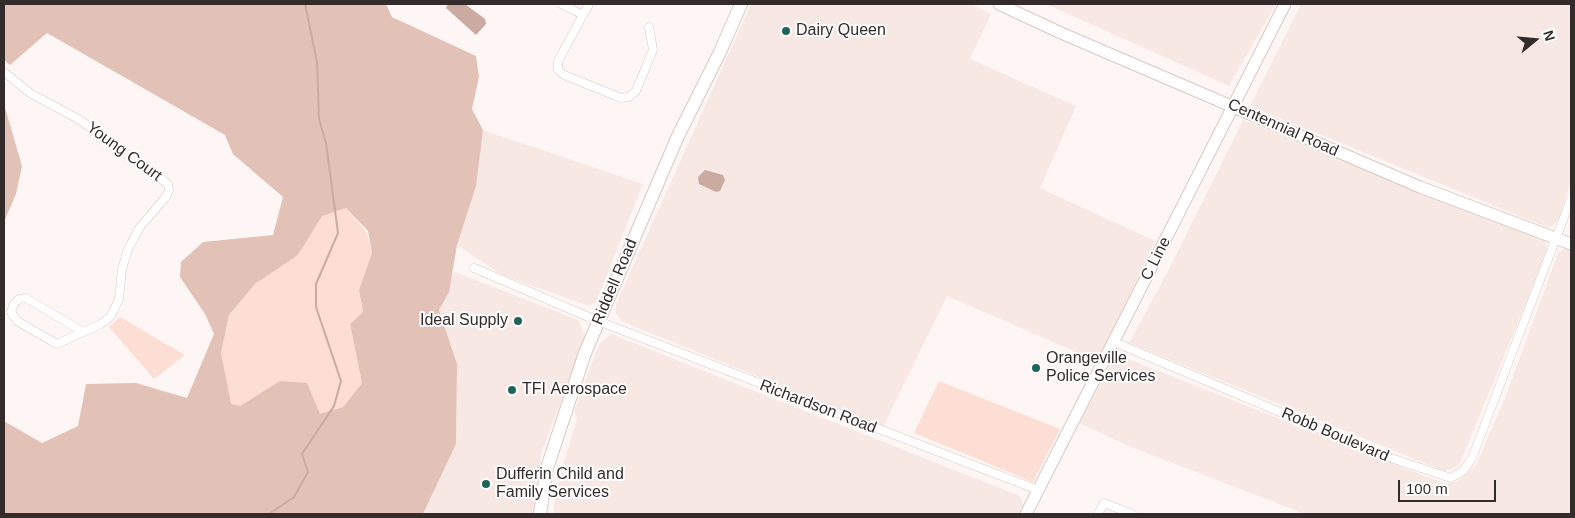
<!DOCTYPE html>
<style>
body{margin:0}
#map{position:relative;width:1575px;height:518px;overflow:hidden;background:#fef6f4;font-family:Helvetica,sans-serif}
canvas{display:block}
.frame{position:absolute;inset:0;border:5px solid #332c2a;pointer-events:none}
.north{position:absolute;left:1510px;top:15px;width:50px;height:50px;-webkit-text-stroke:4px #fff;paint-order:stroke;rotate:73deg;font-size:14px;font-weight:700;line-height:20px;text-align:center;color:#332c2a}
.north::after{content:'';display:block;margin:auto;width:18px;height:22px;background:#332c2a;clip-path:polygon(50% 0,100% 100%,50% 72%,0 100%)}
.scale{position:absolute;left:1398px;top:480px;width:98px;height:22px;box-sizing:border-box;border:2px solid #332c2a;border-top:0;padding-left:6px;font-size:15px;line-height:18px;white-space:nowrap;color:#332c2a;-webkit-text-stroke:4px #fff;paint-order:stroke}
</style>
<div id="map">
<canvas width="1575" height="518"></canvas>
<div class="frame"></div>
<div class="north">N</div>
<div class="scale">100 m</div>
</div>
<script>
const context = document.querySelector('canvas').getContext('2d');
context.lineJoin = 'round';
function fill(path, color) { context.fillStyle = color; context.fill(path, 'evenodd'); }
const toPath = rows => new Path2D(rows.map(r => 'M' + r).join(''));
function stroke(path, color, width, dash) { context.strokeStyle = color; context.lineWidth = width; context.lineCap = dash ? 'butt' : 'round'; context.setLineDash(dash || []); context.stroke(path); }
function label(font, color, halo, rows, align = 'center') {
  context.font = font + ' Helvetica,sans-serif'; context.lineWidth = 4; context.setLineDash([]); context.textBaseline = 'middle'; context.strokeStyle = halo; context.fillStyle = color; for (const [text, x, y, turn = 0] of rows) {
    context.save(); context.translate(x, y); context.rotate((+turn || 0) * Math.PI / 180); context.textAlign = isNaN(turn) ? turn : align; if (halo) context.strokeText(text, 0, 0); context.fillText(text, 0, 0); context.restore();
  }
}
fill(toPath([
 [751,4,970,4,991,14,970,59,1076,106,1040,188,1155,241,1099,362,947,296,883,427,623,322,616,314,616,304],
 [1046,4,1276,4,1229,86],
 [1301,4,1571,4,1571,181,1558,221,1549,228,1250,106],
 [1243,120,1544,240,1548,250,1460,463,1453,469,1444,471,1129,343,1168,271],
 [483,130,643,184,596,302,589,306,502,275,457,245],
 [1566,248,1571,248,1571,514,1305,514,1131,447,1079,423,1112,362,1123,357,1445,484,1457,482,1476,465,1507,393,1558,253],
 [453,271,578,320,586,339,541,453,533,514,423,514,456,444,457,364,439,310,449,290],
 [611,334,1020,496,1023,505,1018,514,553,514,557,486,577,418,574,411,599,344]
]), '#f8e8e3');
fill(toPath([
 [346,208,367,233,372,253,359,291,363,312,350,324,362,383,343,407,320,415,280,381,240,406,230,404,221,353,229,315,255,284,298,255,322,211],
 [120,317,185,355,154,379,109,327],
 [939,381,1060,429,1033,482,914,433]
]), '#fdded4');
fill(toPath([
 [4,4,386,4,392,17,476,56,479,77,472,109,483,130,476,186,457,245,449,292,439,310,457,364,456,444,423,514,4,514,4,421,42,443,78,426,86,384,136,383,187,398,214,334,205,314,180,277,181,262,203,242,273,235,283,197,233,154,225,135,47,33,10,65,4,60],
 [346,208,368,231,372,253,359,290,363,312,350,324,362,383,343,407,320,414,307,383,280,381,240,406,231,404,221,353,229,315,255,284,298,255,322,216],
 [4,104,22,166,16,194,4,222]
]), '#e2c1b7');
fill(toPath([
 [448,4,465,4,485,19,486,24,476,35,446,8],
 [705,170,723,175,725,180,720,191,716,192,699,184,698,177]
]), '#cbaba1');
stroke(toPath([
 [269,514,294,497,308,472,302,454,334,406,341,381,316,307,316,284,338,233,326,143,319,119,317,62,305,4]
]), '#cbaba1', 2);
const street = toPath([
 [561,4,583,15],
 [589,4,558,61,558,70,564,75,621,98,629,97,636,91,653,50,649,27],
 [4,72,30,93,80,120,168,184,169,191,165,198,140,227,128,249,122,269,119,299,111,316,101,324,83,332,57,344,17,321,11,312,14,304,19,299,26,298,83,332],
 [474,268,598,321,1038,490],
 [1114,342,1382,455,1451,478,1463,471,1472,458,1571,199],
 [1098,514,1104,503,1132,514]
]);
const secondary = toPath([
 [999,4,1061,33,1420,187,1571,244],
 [1026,514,1285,4]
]);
const primary = toPath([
 [540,514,547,468,585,353,678,136,720,52,741,4]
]);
stroke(street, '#dac8c2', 9);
stroke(secondary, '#dac8c2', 13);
stroke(primary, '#dac8c2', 14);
stroke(street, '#fff', 8);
stroke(secondary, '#fff', 11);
stroke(primary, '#fff', 12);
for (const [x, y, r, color] of [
 [786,31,5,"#1f6557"],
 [518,321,5,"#1f6557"],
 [1036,368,5,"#1f6557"],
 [512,390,5,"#1f6557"],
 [486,484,5,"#1f6557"]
]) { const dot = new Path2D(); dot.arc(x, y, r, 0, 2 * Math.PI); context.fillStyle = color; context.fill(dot); stroke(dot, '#fff', 2); }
label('16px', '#332c2a', '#fff', [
 ["Dairy Queen",796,31],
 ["Ideal Supply",508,321,"right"],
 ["Orangeville",1046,359],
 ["Police Services",1046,377],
 ["TFI Aerospace",522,390],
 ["Dufferin Child and",496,475],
 ["Family Services",496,493]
], 'left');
label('16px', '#332c2a', '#fff', [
 ["Centennial Road",1283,128,24],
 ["Young Court",124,152,36],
 ["C Line",1156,259,-63],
 ["Riddell Road",615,282,-67],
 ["Richardson Road",818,407,21],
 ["Robb Boulevard",1335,435,23]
]);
</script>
